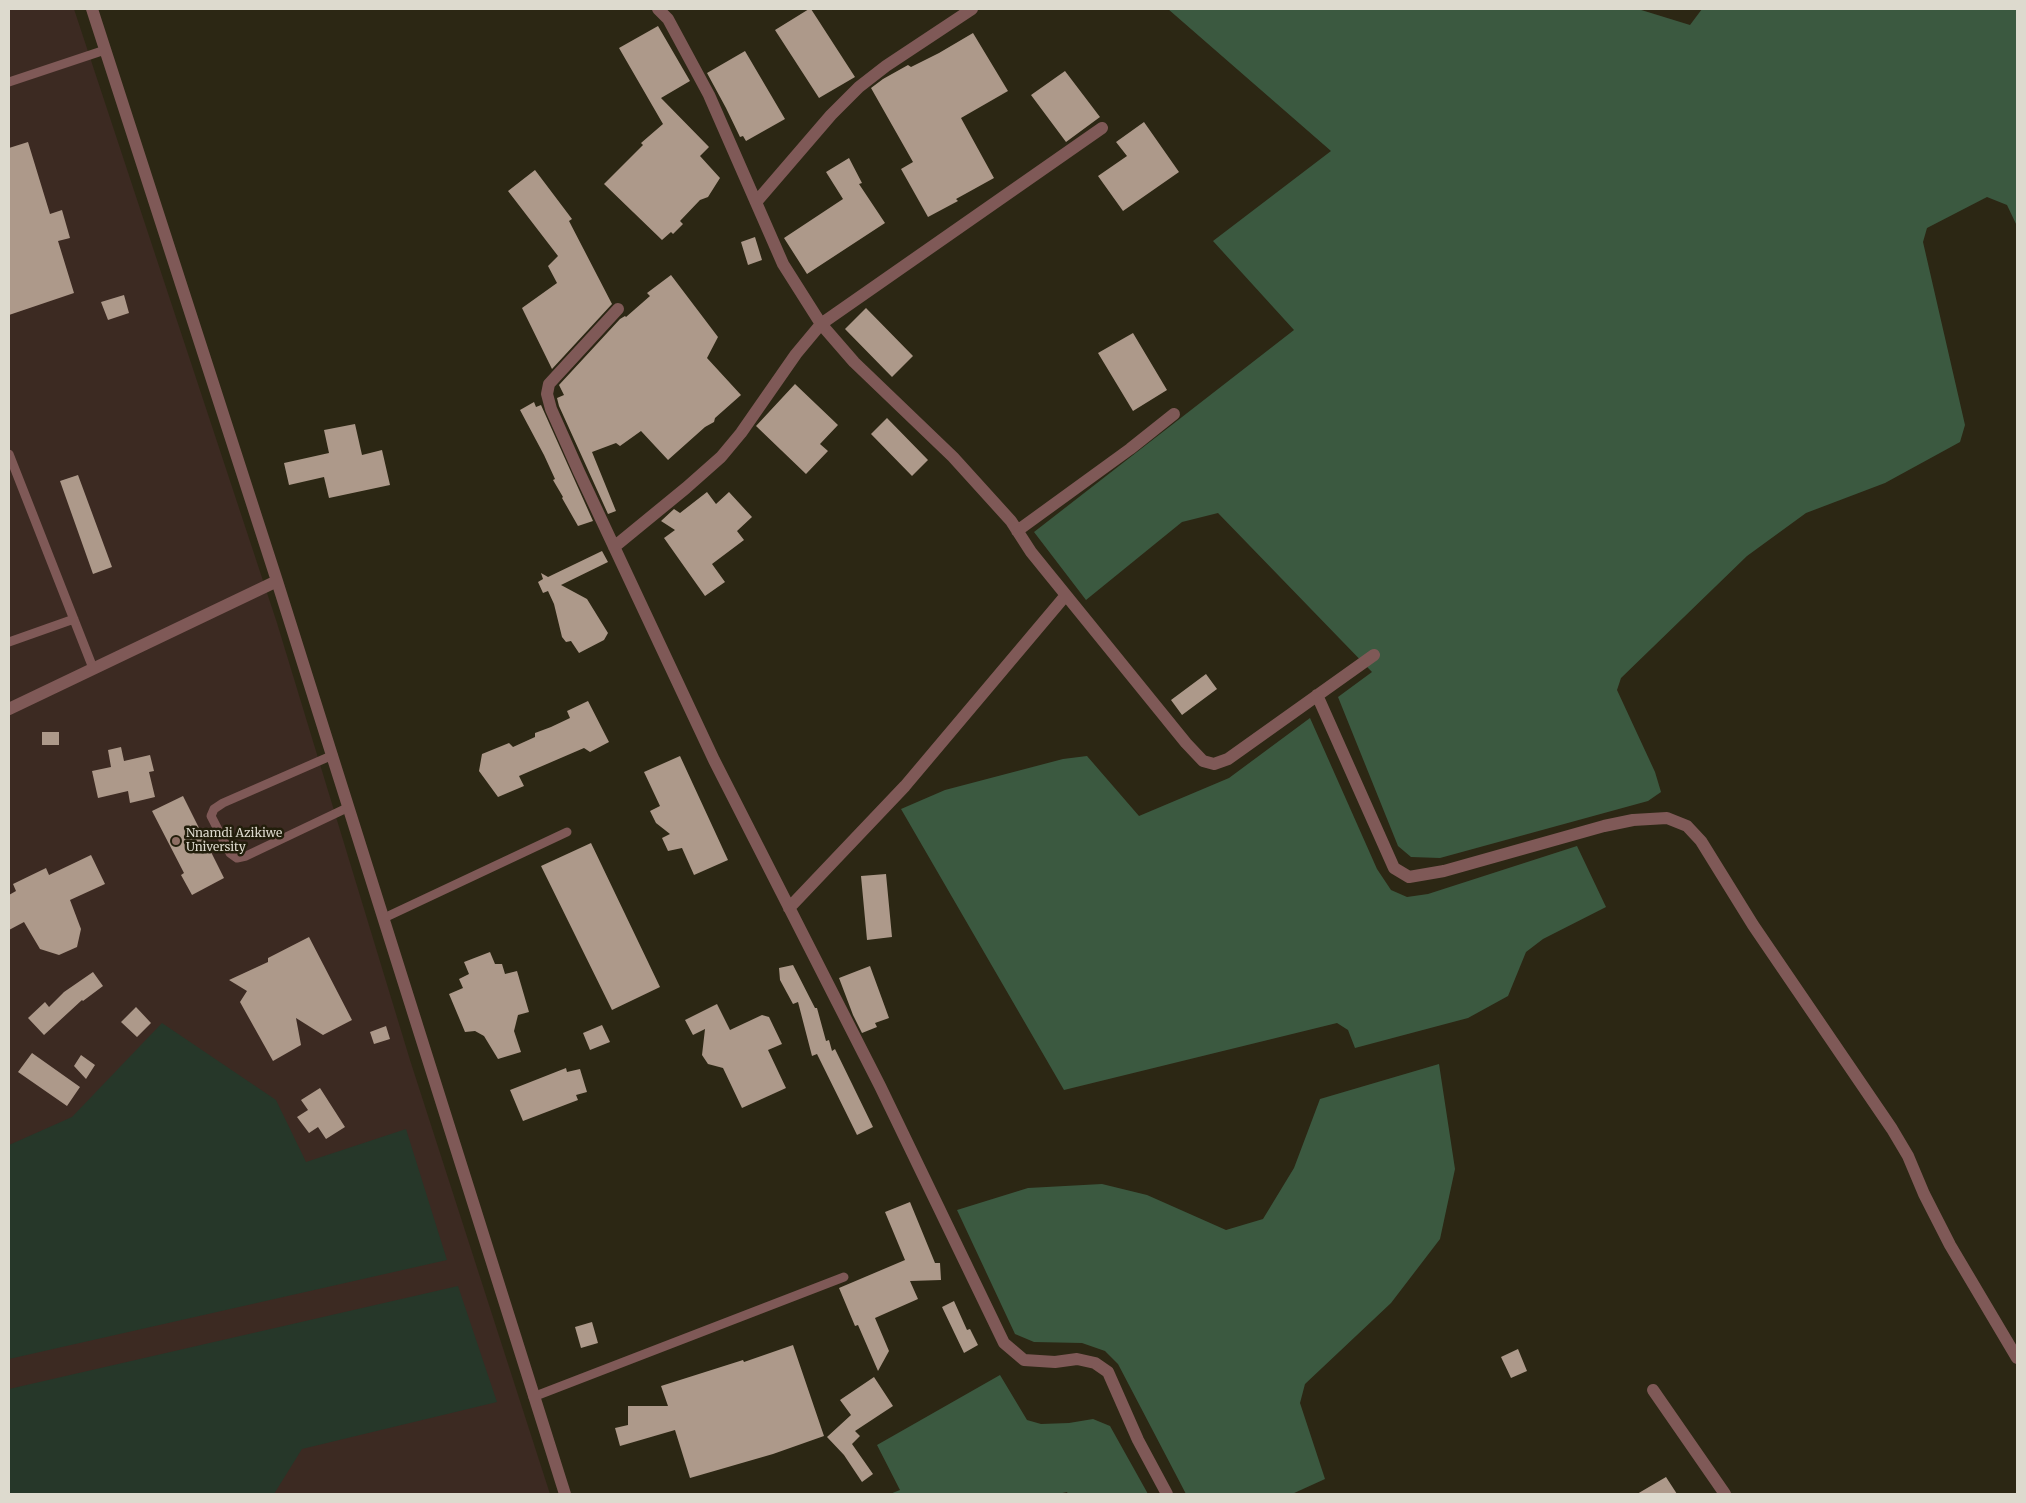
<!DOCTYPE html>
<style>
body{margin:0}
#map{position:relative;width:2026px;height:1503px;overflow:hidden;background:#2c2714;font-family:Merriweather,serif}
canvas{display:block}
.frame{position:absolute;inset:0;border:10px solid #dddace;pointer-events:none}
</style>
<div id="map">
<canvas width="2026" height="1503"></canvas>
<div class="frame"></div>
</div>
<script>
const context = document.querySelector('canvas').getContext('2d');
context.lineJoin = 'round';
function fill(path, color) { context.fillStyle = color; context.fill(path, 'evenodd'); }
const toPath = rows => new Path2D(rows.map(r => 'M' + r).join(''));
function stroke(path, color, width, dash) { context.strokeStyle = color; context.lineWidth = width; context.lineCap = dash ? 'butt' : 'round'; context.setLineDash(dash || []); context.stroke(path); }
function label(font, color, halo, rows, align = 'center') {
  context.font = font + ' Merriweather,serif'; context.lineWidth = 5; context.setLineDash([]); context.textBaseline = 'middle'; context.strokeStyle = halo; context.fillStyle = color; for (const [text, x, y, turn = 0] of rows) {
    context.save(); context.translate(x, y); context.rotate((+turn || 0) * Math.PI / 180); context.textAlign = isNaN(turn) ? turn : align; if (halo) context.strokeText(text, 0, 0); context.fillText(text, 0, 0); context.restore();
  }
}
fill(toPath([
 [9,9,74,9,277,623,410,1060,550,1494,9,1494]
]), '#3c2a22');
fill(toPath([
 [162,1023,276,1100,306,1162,406,1129,447,1260,9,1359,9,1145,72,1117],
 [458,1286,497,1402,302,1449,274,1494,9,1494,9,1389]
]), '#263729');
fill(toPath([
 [1168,9,1638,9,1690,25,1702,9,2017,9,2017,242,2017,226,2007,205,1987,197,1927,228,1923,242,1965,425,1960,442,1885,483,1806,513,1747,556,1621,678,1617,690,1655,772,1661,792,1648,801,1440,858,1411,857,1398,846,1338,697,1372,672,1218,513,1182,522,1086,600,1034,532,1294,330,1213,241,1331,151],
 [1310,718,1377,869,1391,890,1407,897,1428,894,1577,846,1606,907,1543,939,1526,952,1508,996,1468,1018,1355,1048,1348,1030,1337,1023,1064,1090,901,809,945,790,1063,759,1087,756,1139,816,1229,778],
 [1439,1064,1455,1169,1440,1239,1391,1303,1305,1384,1300,1403,1325,1479,1292,1494,1186,1494,1118,1364,1105,1351,1082,1343,1034,1342,1015,1334,957,1210,1028,1188,1102,1184,1147,1195,1226,1230,1263,1219,1294,1168,1320,1099],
 [1000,1375,1027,1420,1041,1424,1069,1423,1093,1419,1110,1426,1148,1494,1068,1494,1067,1492,1058,1494,890,1494,900,1490,877,1445]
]), '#3b5940');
fill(toPath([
 [809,9,811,9,855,77,819,98,775,30],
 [658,26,690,81,661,98,709,147,700,156,720,178,708,197,700,200,680,221,683,224,673,234,671,232,662,240,604,184,643,145,641,143,663,124,619,48],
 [973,33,1008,91,961,118,994,178,956,199,958,201,928,217,901,169,913,162,871,88,883,79,908,65,911,67,939,53],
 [745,51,785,119,746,141,743,136,740,137,726,108,707,73],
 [1065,71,1100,117,1066,142,1031,95],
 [1144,122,1179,172,1123,211,1098,176,1127,156,1116,142],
 [28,142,50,214,62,210,70,238,58,241,74,293,9,315,9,148],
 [849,158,862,183,859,184,885,223,807,274,784,238,843,199,826,172],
 [535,170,572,219,569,221,612,304,552,369,522,308,557,283,548,266,558,256,508,191],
 [755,237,762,260,748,265,741,242],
 [671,275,718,337,707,358,741,395,715,418,714,422,705,427,668,460,641,431,620,446,616,443,592,452,616,511,608,514,559,406,557,398,564,395,559,385,620,319,625,316,626,317,650,296,647,293],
 [124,295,129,313,108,320,101,302],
 [866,308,913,356,892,377,845,329],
 [1133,333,1167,390,1133,411,1098,353],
 [795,384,838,425,820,444,828,451,806,474,756,426],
 [534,402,536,407,541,405,593,521,578,526,562,498,563,497,553,480,555,479,544,455,520,410],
 [887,418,928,460,912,476,871,434],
 [355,424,362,455,382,450,390,485,329,498,324,477,289,485,284,463,329,453,324,430],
 [78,475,112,567,93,574,60,481],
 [707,492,716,504,729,492,752,517,737,531,744,540,712,564,725,582,705,596,664,538,675,530,661,521,674,509,680,513],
 [602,551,608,562,561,585,587,599,608,633,604,640,579,653,571,641,566,642,562,637,554,604,548,591,543,593,538,582,543,579,541,573,548,577],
 [1206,674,1217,689,1182,715,1171,700],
 [588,701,609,742,590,752,584,748,519,776,524,786,498,797,479,771,482,754,509,743,513,747,535,737,535,733,551,727,570,718,567,711],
 [42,732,59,732,59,745,42,745],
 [121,747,124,761,150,755,154,771,149,772,155,797,130,803,128,791,98,798,92,771,111,767,108,750],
 [680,756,728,860,694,875,682,848,668,851,662,838,670,834,656,823,650,811,660,806,644,772],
 [183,796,224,878,192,895,181,875,184,873,152,811],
 [591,843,660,987,612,1010,541,866],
 [91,855,105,884,70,900,81,929,77,947,59,955,40,949,24,922,9,930,9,895,16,891,13,884,46,868,49,875],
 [886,874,892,937,867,940,861,876],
 [309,937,352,1020,323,1035,296,1018,301,1045,273,1061,240,1002,247,991,229,980,268,962,268,958],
 [490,952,495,964,502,964,505,974,517,971,529,1012,518,1015,514,1031,521,1052,498,1059,484,1036,475,1031,465,1032,449,994,463,988,459,979,469,974,464,962],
 [793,965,815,1008,817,1008,826,1041,829,1040,832,1051,835,1049,873,1127,857,1135,817,1054,812,1056,798,1002,793,1004,780,980,779,968],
 [870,966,889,1018,875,1023,877,1027,862,1033,853,1015,839,978],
 [93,972,103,986,83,1001,82,1000,44,1035,28,1018,45,1002,49,1007,64,992],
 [717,1004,730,1030,762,1015,769,1017,782,1044,768,1050,786,1088,742,1108,723,1068,708,1064,702,1055,705,1029,693,1035,685,1020],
 [136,1007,151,1023,137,1037,121,1022],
 [602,1025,610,1042,590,1050,583,1033],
 [386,1026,390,1039,374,1044,370,1032],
 [32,1053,80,1087,67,1106,18,1072],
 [81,1055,95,1065,86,1079,74,1066],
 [566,1068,567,1072,580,1069,587,1092,576,1095,578,1100,523,1121,510,1090],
 [320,1088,345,1127,326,1139,318,1127,309,1133,297,1117,308,1110,301,1100],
 [910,1202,935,1263,940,1263,941,1280,910,1281,918,1299,875,1318,889,1351,878,1371,858,1325,855,1326,839,1288,905,1260,885,1212],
 [954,1301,967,1330,970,1329,978,1345,964,1353,942,1307],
 [592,1322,598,1343,581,1348,575,1327],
 [793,1345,824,1436,773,1454,690,1478,675,1430,620,1446,615,1428,628,1425,628,1406,668,1406,661,1386,743,1360,744,1362],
 [1518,1349,1527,1371,1511,1378,1501,1357],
 [874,1377,893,1406,855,1431,860,1436,852,1444,873,1474,862,1482,844,1455,827,1437,851,1415,840,1400],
 [1666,1477,1677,1494,1637,1494]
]), '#ad998a');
stroke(toPath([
 [9,82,105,50],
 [9,454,93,668],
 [9,642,74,619],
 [333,755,223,803,214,809,211,816,230,853,237,858,246,856,349,807],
 [384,918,567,832],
 [533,1397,844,1277]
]), '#7f5957', 9);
stroke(toPath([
 [92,9,277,581,565,1494],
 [658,9,668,19,709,95,783,264,821,324,854,362,953,457,1011,521,1031,552,1186,743,1203,761,1214,764,1228,759,1374,655],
 [757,201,831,115,859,87,886,66,972,9],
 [618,309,549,384,547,394,551,409,579,472,714,760,880,1086,1004,1343,1024,1360,1055,1362,1077,1359,1095,1363,1108,1372,1138,1440,1167,1494],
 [1017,531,1130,449,1174,414],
 [614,547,686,488,721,457,741,433,796,354,821,324,1102,128],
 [1317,695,1394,868,1409,877,1444,871,1604,826,1633,820,1667,818,1687,826,1701,841,1753,925,1892,1129,1908,1156,1924,1194,1950,1245,2017,1358],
 [9,709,277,581],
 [789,908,905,786,1066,595],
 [1653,1390,1725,1494]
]), '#7f5957', 12);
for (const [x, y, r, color] of [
 [176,841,5,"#8d6e63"]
]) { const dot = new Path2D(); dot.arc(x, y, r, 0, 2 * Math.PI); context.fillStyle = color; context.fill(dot); stroke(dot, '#221e0b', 2); }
label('12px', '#dddace', '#221e0b', [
 ["Nnamdi Azikiwe",186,834],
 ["University",186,848]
], 'left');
</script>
